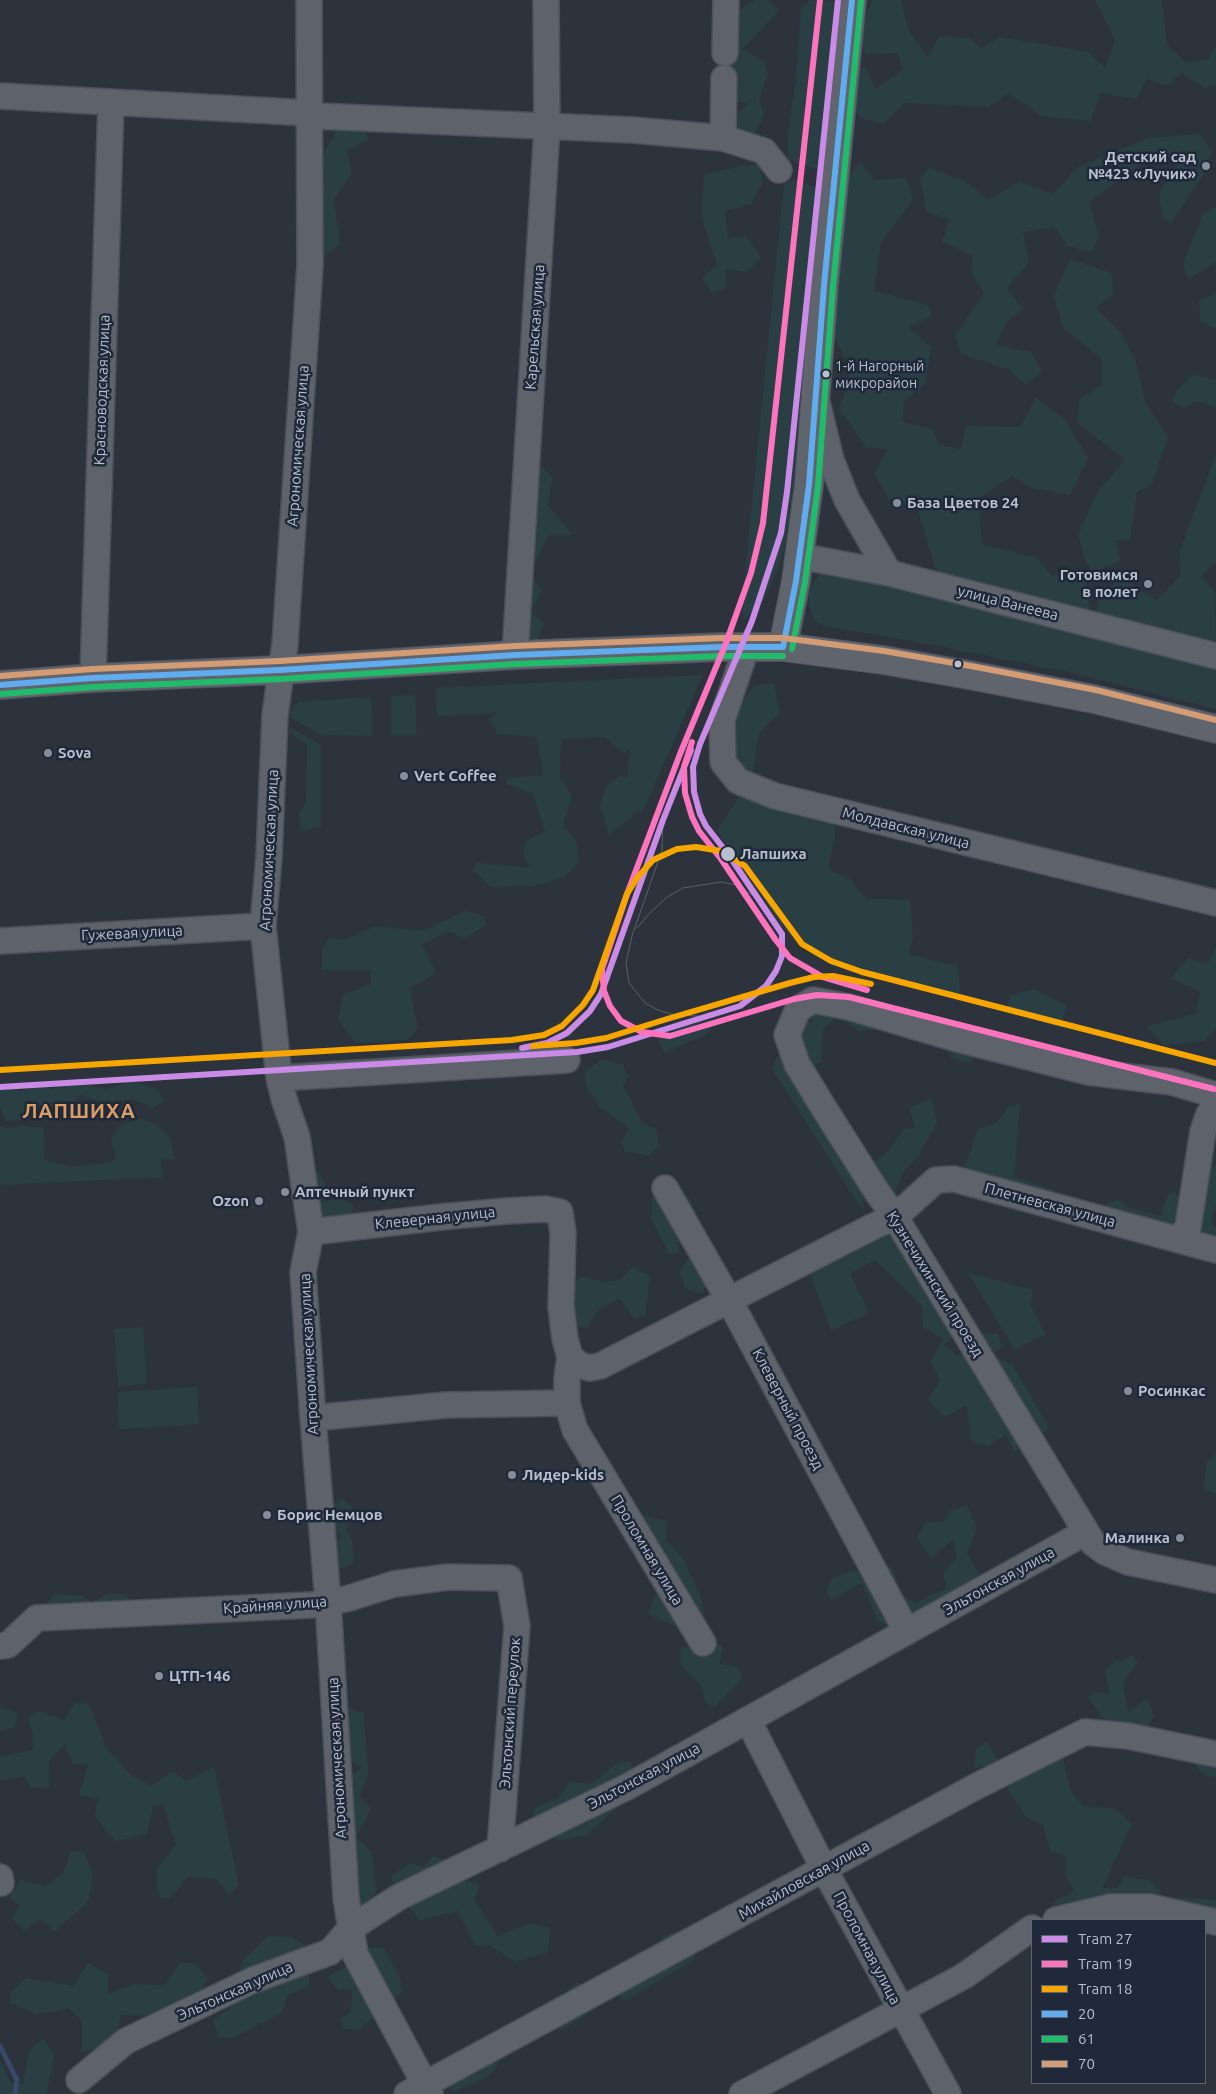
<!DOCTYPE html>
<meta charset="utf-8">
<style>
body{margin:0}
#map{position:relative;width:1216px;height:2094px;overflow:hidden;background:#2d333d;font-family:Ubuntu,sans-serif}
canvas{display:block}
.legend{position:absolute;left:1031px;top:1919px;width:175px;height:165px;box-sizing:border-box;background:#1f2939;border:1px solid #5c6574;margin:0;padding:6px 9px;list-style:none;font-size:15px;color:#b8bfcd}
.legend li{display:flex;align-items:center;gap:10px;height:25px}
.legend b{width:25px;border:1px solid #5c6574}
</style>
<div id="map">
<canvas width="1216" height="2094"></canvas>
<ul class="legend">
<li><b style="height:6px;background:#ca8be6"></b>Tram 27</li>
<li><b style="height:6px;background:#fc73be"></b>Tram 19</li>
<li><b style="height:6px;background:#f7a600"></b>Tram 18</li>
<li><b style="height:6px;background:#60acee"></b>20</li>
<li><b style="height:6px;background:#20bc6c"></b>61</li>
<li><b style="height:6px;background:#d39c74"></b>70</li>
</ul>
</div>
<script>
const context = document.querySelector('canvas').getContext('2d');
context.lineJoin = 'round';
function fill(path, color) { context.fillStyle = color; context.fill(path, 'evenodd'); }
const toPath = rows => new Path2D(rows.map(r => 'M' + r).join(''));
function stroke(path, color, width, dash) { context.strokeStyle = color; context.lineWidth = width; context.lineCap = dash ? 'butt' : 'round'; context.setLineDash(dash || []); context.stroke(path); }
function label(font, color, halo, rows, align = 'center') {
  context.font = font + ' Ubuntu,sans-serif'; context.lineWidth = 5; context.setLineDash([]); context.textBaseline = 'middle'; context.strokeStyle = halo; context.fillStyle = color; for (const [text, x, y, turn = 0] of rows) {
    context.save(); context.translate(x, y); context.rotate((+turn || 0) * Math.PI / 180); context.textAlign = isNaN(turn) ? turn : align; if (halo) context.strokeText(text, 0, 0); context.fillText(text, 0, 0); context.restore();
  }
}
fill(toPath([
 [755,0,768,0,779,11,742,49,765,62,768,74,759,99,764,115,753,138,728,132,727,123,748,104,729,99,727,62,738,52,738,11],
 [810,0,840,2,824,169,802,166,788,158,788,132,796,80,801,8],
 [872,0,901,0,908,29,928,57,939,36,970,38,981,49,1000,37,1088,52,1105,68,1115,40,1095,0,1162,0,1167,45,1186,63,1208,59,1216,46,1216,85,1205,88,1181,73,1168,86,1147,79,1137,99,1100,93,1091,121,1041,116,1009,93,988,107,904,103,884,124,861,118,847,100,849,78,865,66,876,89,903,69,897,53,866,54,857,38],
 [360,119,369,140,347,150,352,173,334,200,340,244,325,256,308,224,320,161,337,129],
 [1200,134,1212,152,1203,175,1170,224,1162,217,1159,192,1179,163,1147,160,1089,202,1099,236,1091,252,1068,246,1054,227,1023,232,1029,262,1007,289,1023,309,1008,320,995,345,1031,352,1043,372,1025,384,1008,369,960,353,956,335,984,293,972,275,973,256,942,241,950,220,926,211,920,178,928,168,963,180,989,200,1018,182,1053,194,1078,167,1148,138],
 [860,162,875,180,906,178,913,200,881,242,874,291,928,305,932,316,908,327,931,347,925,384,904,401,902,422,932,429,939,445,961,449,965,426,1020,427,1036,398,1065,419,1088,458,1070,495,1031,488,1012,476,979,498,982,544,1037,558,1051,575,1084,572,1090,608,1075,623,1029,611,1003,586,982,590,948,583,935,567,917,508,888,498,874,473,888,449,866,447,839,409,852,371,830,330,844,182],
 [759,165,763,182,751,204,725,211,728,239,746,236,761,257,746,272,725,269,727,288,712,293,702,278,717,265,701,215,704,175,740,166],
 [796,179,821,190,795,484,787,537,778,568,764,601,743,621,743,592,784,183],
 [1216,207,1216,262,1188,279,1183,264,1203,214],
 [1070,259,1111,273,1114,293,1096,308,1121,333,1136,361,1145,402,1168,436,1152,484,1137,492,1130,539,1116,541,1120,562,1093,572,1085,560,1078,535,1098,491,1125,460,1078,423,1079,399,1102,385,1101,358,1062,327,1054,295],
 [1216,293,1216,329,1200,321,1199,300],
 [1193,375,1216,380,1216,407,1198,401,1182,408,1172,401,1177,390],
 [1216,455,1216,562,1201,576,1215,592,1216,641,1214,649,1102,625,1096,611,1103,591,1123,579,1157,600,1181,575,1179,553],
 [540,465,552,477,548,506,573,535,549,535,529,574,542,590,531,612,544,623,535,646,520,642,516,494],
 [829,571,1216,662,1216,709,1073,673,913,641,824,626,815,621,812,615,809,605,809,594,813,583,819,576],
 [703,675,642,813,636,810,636,813,609,836,600,805,606,786,621,776,627,778,630,749,624,753,605,737,561,739,560,777,572,796,563,826,577,842,578,864,564,877,534,886,491,887,473,870,477,863,530,868,523,854,526,841,545,831,533,794,506,784,507,778,543,775,537,737,498,734,490,719,497,713,437,716,436,688],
 [774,683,780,713,759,733,751,784,729,762,728,727,753,686],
 [415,695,417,735,391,735,391,696],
 [371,697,372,736,322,735,291,718,290,712,298,702],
 [290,728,321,745,321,826,301,831,299,813,306,804,307,745,290,733],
 [742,793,835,818,835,836,828,869,851,880,866,899,910,900,913,936,909,955,958,966,960,994,903,984,881,975,856,973,813,955,781,925,717,830],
 [465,911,484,916,486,925,465,938,448,931,422,945,436,973,410,989,418,1029,407,1040,355,1043,338,1018,343,995,371,984,370,970,322,970,322,950,330,938,345,940,375,926,423,931],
 [1216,948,1216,1029,1205,1041,1164,1045,1147,1027,1196,1013,1201,991,1171,979,1188,958,1207,964],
 [1033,989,1067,1005,1061,1028,1006,1011,1010,996],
 [813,998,877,1018,871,1029,858,1031,839,1016,823,1029,821,1062,806,1069,791,1018,812,1023],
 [917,1012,1006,1035,1003,1043,974,1057,971,1063,950,1058,951,1051,914,1021],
 [718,1018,707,1034,664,1053,658,1040,677,1028],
 [781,1048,875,1163,890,1149,903,1129,915,1128,909,1108,931,1098,937,1123,918,1157,902,1173,895,1192,878,1186,863,1185,863,1211,772,1069],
 [601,1060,623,1065,628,1076,623,1085,643,1124,657,1129,659,1146,648,1156,625,1151,621,1142,629,1128,600,1107,586,1086,585,1072],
 [132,1081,157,1089,164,1101,153,1108,132,1099,101,1102,81,1095,70,1107,35,1105,27,1120,6,1121,0,1109,0,1084,21,1091,41,1084,52,1089,73,1082,107,1089],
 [1020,1104,1014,1177,1056,1191,1052,1197,963,1172,978,1129,998,1122,1009,1106],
 [138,1119,156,1124,170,1138,175,1159,161,1160,162,1177,0,1185,0,1126,7,1128,21,1126,43,1128,45,1160,74,1167,100,1164,116,1159,111,1138,123,1124],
 [1208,1166,1216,1167,1216,1205,1211,1222,1216,1228,1216,1237,1197,1232],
 [311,1172,318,1172,326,1184,321,1202,340,1199,353,1205,353,1212,342,1225,306,1213],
 [1175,1191,1181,1203,1174,1223,1163,1238,1108,1211,1107,1204,1120,1199,1126,1207,1161,1216,1168,1194],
 [674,1192,690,1198,696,1214,678,1233,678,1252,669,1255,651,1218,652,1197],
 [884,1226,911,1235,927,1244,919,1263,926,1272,946,1274,959,1294,949,1309,960,1329,944,1345,957,1355,966,1355,981,1333,998,1334,1002,1348,976,1358,981,1364,998,1359,1012,1364,1049,1427,1031,1447,1014,1451,1006,1435,987,1446,971,1441,967,1405,945,1417,927,1400,940,1381,930,1361,943,1339,923,1327,922,1306,875,1260,850,1274,869,1313,831,1330,807,1264],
 [688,1259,703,1262,713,1278,701,1294,685,1288,679,1272],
 [633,1267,650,1276,645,1316,634,1318,620,1299,600,1308,587,1328,568,1325,558,1293,582,1277,603,1282,619,1280],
 [968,1273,1033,1290,1030,1303,1046,1334,1015,1350],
 [143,1327,147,1384,118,1386,114,1329],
 [197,1387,199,1424,119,1429,117,1392],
 [1216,1454,1216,1494,1204,1489,1206,1464],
 [343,1499,352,1506,346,1530,352,1539,354,1562,338,1570,331,1565,332,1551,342,1536,330,1530,329,1506],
 [967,1505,977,1528,967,1553,979,1574,976,1589,909,1619,894,1613,888,1625,878,1621,862,1583,831,1600,826,1592,832,1578,854,1570,876,1582,884,1565,892,1567,902,1595,915,1603,947,1588,943,1571,957,1558,953,1540,931,1558,917,1538,925,1523,944,1522,950,1511],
 [643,1515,666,1521,666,1541,681,1555,701,1597,709,1641,723,1646,720,1664,738,1667,742,1679,715,1707,705,1702,701,1685,681,1665,681,1648,699,1644,694,1634,648,1614,660,1583,649,1567,659,1542,625,1528,622,1520],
 [55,1594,82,1596,92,1602,108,1594,126,1594,130,1602,52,1613,46,1604],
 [1130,1655,1139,1661,1123,1682,1128,1713,1147,1698,1154,1717,1143,1734,1113,1731,1088,1698,1093,1692,1110,1694,1105,1671,1115,1660,1122,1662],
 [75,1703,89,1704,106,1747,131,1775,151,1786,173,1771,187,1781,214,1767,239,1886,229,1894,216,1879,187,1877,170,1898,160,1897,157,1888,157,1869,176,1845,163,1804,153,1807,147,1834,115,1841,95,1815,98,1799,79,1795,88,1765,72,1763,65,1744,49,1761,49,1787,31,1788,25,1776,0,1780,0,1757,33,1750,33,1734,28,1718,39,1711,64,1720],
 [0,1707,18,1713,15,1726,0,1731],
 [350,1709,364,1713,368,1773,359,1795,371,1809,356,1837,372,1852,376,1893,362,1905,350,1898,342,1781,362,1768,342,1754,340,1721],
 [1195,1735,1205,1739,1216,1760,1216,1777,1206,1776,1196,1768,1199,1758,1183,1744],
 [987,1742,999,1762,1057,1742,1064,1761,1070,1790,1084,1807,1113,1808,1132,1824,1102,1888,1118,1888,1124,1877,1149,1880,1161,1892,1147,1903,1174,1916,1177,1897,1216,1900,1216,1923,1205,1932,1205,1920,1099,1920,1047,1917,1054,1902,1074,1892,1065,1872,1067,1856,1051,1851,1042,1824,1026,1817,1008,1790,1013,1777,994,1765,974,1768,976,1749],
 [620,1761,632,1762,630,1776,614,1789,617,1807,587,1835,557,1841,547,1819,533,1819,534,1808,558,1799,569,1782,592,1784],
 [70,1851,84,1852,93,1876,88,1902,54,1932,41,1919,24,1930,11,1919,20,1906,9,1897,21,1880,46,1886,64,1872],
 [432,1857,447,1859,461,1880,480,1884,474,1900,498,1936,530,1923,550,1928,548,1952,515,1962,489,1945,475,1945,458,1911,420,1920,406,1905,408,1889,392,1882,392,1876,410,1863,423,1867],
 [679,1931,682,1942,694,1945,694,1960,625,2000,611,1990,665,1951,662,1937],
 [268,1936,292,1937,308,1947,309,1986,289,1994,281,2013,235,2037,219,2038,213,2020,231,2007,243,1960],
 [368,1947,384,1948,400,1977,402,1992,359,2030,342,2028,341,2019,351,2011,352,1990,338,1989,327,1977,346,1966],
 [88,1963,108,1974,108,1994,135,1984,165,1985,179,1964,194,1963,208,1978,201,1991,169,2015,121,2015,114,2044,82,2052,82,2021,69,2008,37,2014,10,2003,11,1992,26,1978,73,1986],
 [578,1982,593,1991,592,2011,563,2030,545,2026,564,2006,568,1989],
 [43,2039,54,2054,47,2094,0,2094,0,2060,11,2083,23,2084,29,2050],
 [474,2055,499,2064,489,2076,454,2092,445,2081]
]), '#293f44');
stroke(toPath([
 [0,2046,17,2080,15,2094]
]), '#384a68', 5);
const minor = toPath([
 [309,0,310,265,285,644,275,715,269,857,263,926,279,1078,284,1099,297,1137,311,1232,303,1272,313,1418,328,1602,346,1898,355,1954,430,2094],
 [725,53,726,0],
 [0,96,310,113,317,116,633,130,723,138,764,151,779,170],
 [723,138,724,78],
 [818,406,831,460,847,500,889,573],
 [799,556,889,573,1216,656],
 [747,646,722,720,723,762,738,781,775,796,1216,903],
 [515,655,547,127,546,0],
 [93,678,111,102],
 [0,941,263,926],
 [279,1078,567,1060],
 [1216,1095,1172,1082,1088,1072,961,1040,849,1007,813,1000,798,1009,787,1035,797,1064,822,1105,877,1192,895,1217,1093,1543,1105,1552,1128,1562,1216,1580],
 [665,1188,729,1300,907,1632],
 [311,1232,441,1217,506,1211,545,1209,560,1212,563,1233,561,1307,565,1339,570,1357,567,1378,567,1403,575,1430,703,1643],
 [1179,1240,1188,1227,1203,1131,1209,1114,1216,1104],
 [570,1357,580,1365,590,1368,600,1366,874,1226,895,1217,936,1180,954,1179,1216,1250],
 [313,1418,446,1405,567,1403],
 [0,1646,8,1645,37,1618,311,1605,346,1599,394,1584,448,1577,509,1578,517,1626,500,1849],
 [748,1720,824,1869,948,2094],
 [0,1877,1,1883],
 [1056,1920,1110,1907,1150,1907,1216,1922],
 [79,2080,126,2041,253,1980,330,1952,351,1928,399,1897,627,1787,1086,1532],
 [407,2094,977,1786,1085,1732,1128,1736,1216,1754],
 [742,2094,964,1976,1032,1928]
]);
const major = toPath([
 [783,647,796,581,809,485,824,285,852,0],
 [0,685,93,678,280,670,515,655,722,647,783,647,883,660,969,675,1094,699,1216,729]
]);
stroke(minor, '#4b5057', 28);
stroke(major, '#4b505a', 30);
stroke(minor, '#5d626b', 25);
stroke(major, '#60646c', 28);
stroke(toPath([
 [663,820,662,850,632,936,626,963,629,983,645,1003,658,1010,671,1014,708,1017],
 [637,928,648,915,667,897,683,888,721,882,736,885,759,899]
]), '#5c6168', 1);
stroke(toPath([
 [783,647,796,581,809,485,824,285,852,0],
 [0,685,93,678,280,670,515,655,722,647,783,647]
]), '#60acee', 6);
stroke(toPath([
 [792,649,805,582,818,486,833,286,861,1],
 [1,694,94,687,281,679,515,664,722,656,783,656]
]), '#20bc6c', 6);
stroke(toPath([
 [0,676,93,669,280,661,515,646,722,638,783,638,884,651,971,666,1096,690,1216,720]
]), '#d39c74', 6);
stroke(toPath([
 [522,1048,547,1043,567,1033,590,1011,601,994,663,820,691,750],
 [0,1087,577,1052,608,1047,740,1006,766,986,776,971,782,956,782,934,728,854,706,826,700,814,694,792,693,767,700,744,752,621,781,533,787,492,838,0]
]), '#ca8be6', 6);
stroke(toPath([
 [820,0,763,523,751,573,726,643,680,754,627,894,602,969,604,991,610,1006,621,1021,642,1032,670,1036,794,999,817,995,849,997,1214,1089],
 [692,742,684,767,685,793,692,817,699,831,721,859,775,939,790,958,823,977,867,990]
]), '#fc73be', 6);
stroke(toPath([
 [533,1046,576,1043,606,1038,667,1019,790,983,814,977,833,976,871,984],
 [0,1070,512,1040,544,1035,562,1026,583,1005,593,990,627,894,637,878,653,860,677,849,696,847,721,851,745,866,802,944,831,961,862,972,1216,1063]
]), '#f7a600', 6);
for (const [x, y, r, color] of [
 [1206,166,5,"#878e9b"],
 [826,374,4.5,"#b8bfcd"],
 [897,503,5,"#878e9b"],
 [1148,584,5,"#878e9b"],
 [958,664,4.5,"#b8bfcd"],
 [48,753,5,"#878e9b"],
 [404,776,5,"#878e9b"],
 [728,854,8,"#b8bfcd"],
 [285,1192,5,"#878e9b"],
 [259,1201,5,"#878e9b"],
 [1128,1391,5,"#878e9b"],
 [512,1475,5,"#878e9b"],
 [267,1515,5,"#878e9b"],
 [1180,1538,5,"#878e9b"],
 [159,1676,5,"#878e9b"]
]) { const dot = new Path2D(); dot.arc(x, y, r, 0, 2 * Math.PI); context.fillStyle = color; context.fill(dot); stroke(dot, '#1f2939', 2); }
label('14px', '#b8bfcd', '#1f2939', [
 ["1-й Нагорный",835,366],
 ["микрорайон",835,383]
], 'left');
label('bold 15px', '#b8bfcd', '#1f2939', [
 ["Детский сад",1196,157,"right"],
 ["№423 «Лучик»",1196,174,"right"],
 ["База Цветов 24",907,503],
 ["Готовимся",1138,575,"right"],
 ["в полет",1138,592,"right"],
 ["Sova",58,753],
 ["Vert Coffee",414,776],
 ["Аптечный пункт",295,1192],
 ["Ozon",249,1201,"right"],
 ["Росинкас",1138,1391],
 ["Лидер-kids",522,1475],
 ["Борис Немцов",277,1515],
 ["Малинка",1170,1538,"right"],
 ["ЦТП-146",169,1676]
], 'left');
label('15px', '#b8bfcd', '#1f2939', [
 ["Карельская улица",535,327,-86],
 ["Красноводская улица",102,390,-88],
 ["Агрономическая улица",298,446,-86],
 ["улица Ванеева",1008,603,14],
 ["Молдавская улица",906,828,14],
 ["Агрономическая улица",269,850,-87],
 ["Гужевая улица",132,933,-3],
 ["Плетневская улица",1050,1205,15],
 ["Клеверная улица",435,1218,-6],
 ["Кузнечихинский проезд",935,1284,58],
 ["Агрономическая улица",309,1354,-93],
 ["Клеверный проезд",788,1409,62],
 ["Проломная улица",647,1550,59],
 ["Эльтонская улица",999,1581,-29],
 ["Крайняя улица",275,1605,-4],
 ["Эльтонский переулок",510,1713,-86],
 ["Агрономическая улица",337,1758,-93],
 ["Эльтонская улица",644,1776,-28],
 ["Михайловская улица",804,1880,-29],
 ["Проломная улица",867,1948,62],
 ["Эльтонская улица",235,1991,-24]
]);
label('bold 15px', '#b8bfcd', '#1f2939', [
 ["Лапшиха",740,854]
], 'left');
context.letterSpacing = '1px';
label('bold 20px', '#db9d65', '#1f2939', [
 ["ЛАПШИХА",79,1111]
]);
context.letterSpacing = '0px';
</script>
